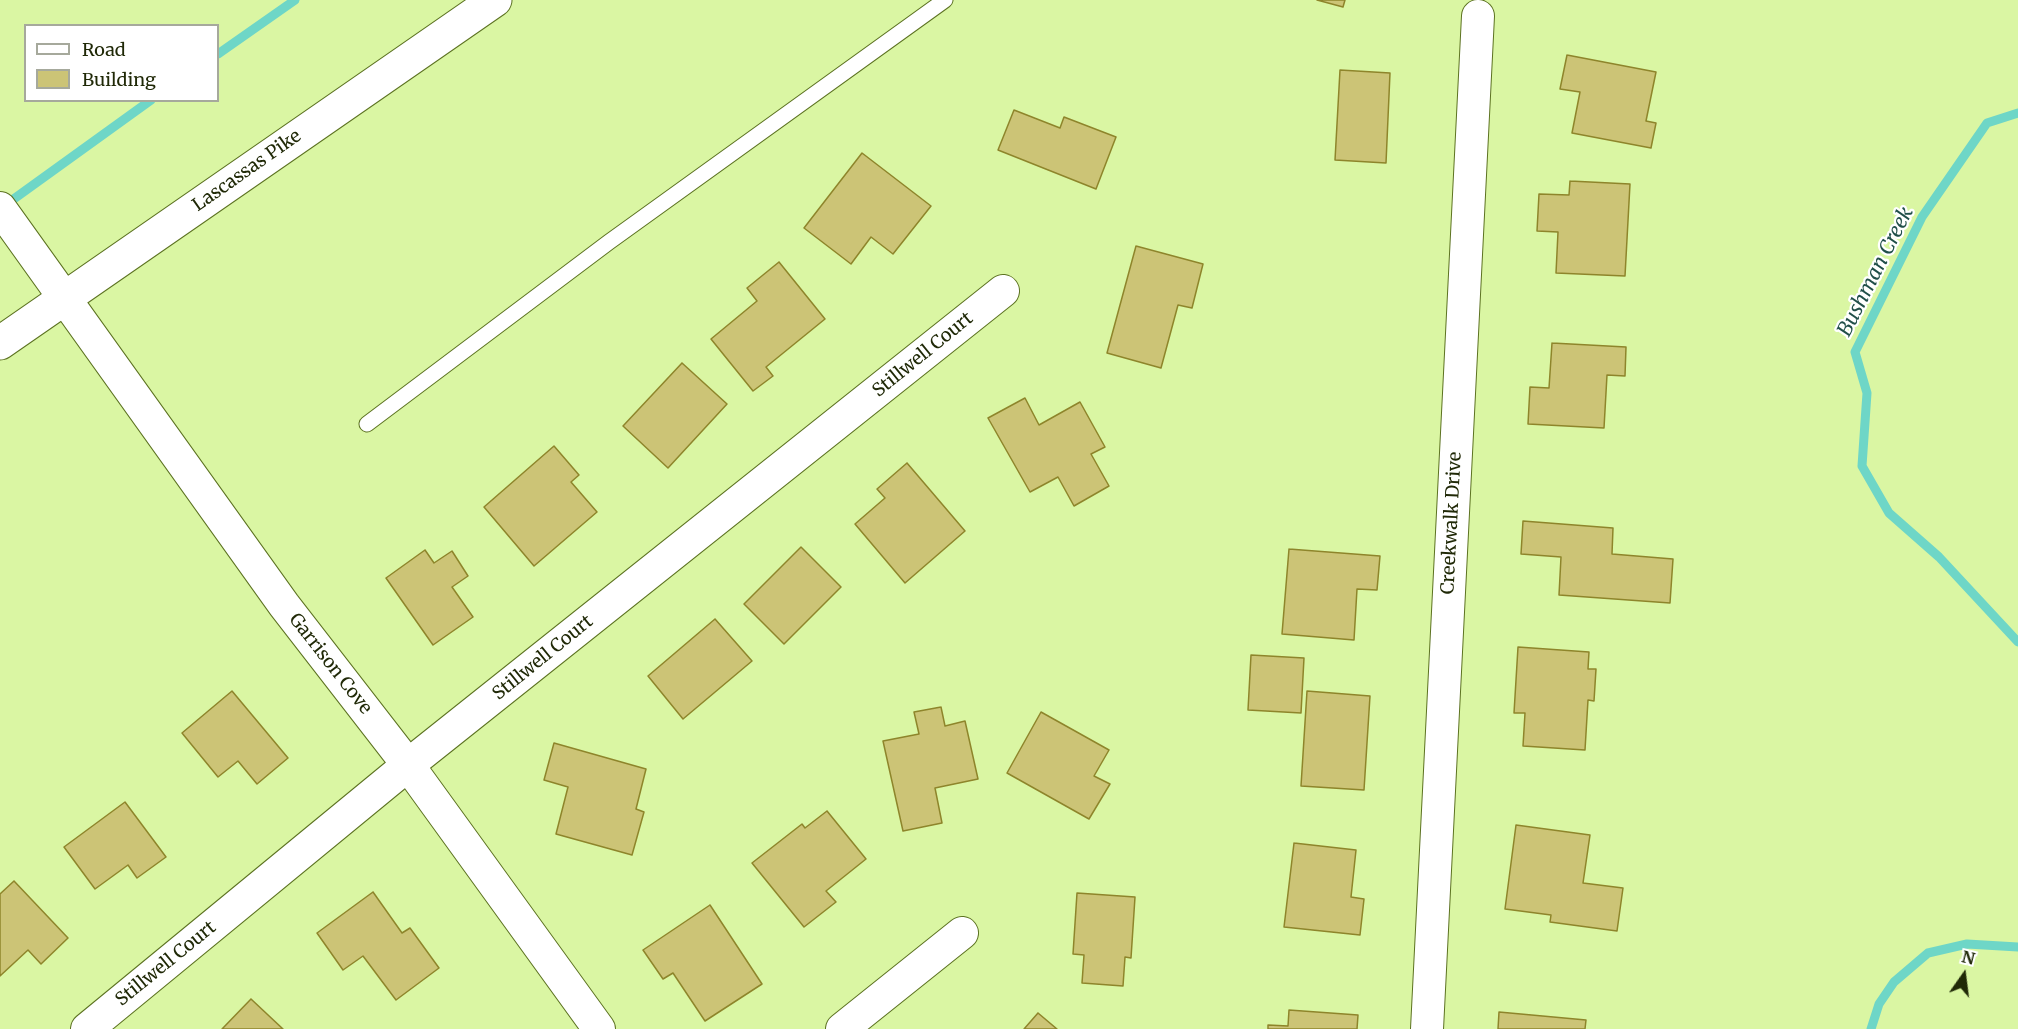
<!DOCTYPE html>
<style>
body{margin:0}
#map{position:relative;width:2018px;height:1029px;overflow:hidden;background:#daf6a3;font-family:Merriweather,serif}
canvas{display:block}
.legend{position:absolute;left:24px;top:24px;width:195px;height:78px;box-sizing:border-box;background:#fff;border:2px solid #a6a99c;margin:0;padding:8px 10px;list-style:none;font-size:18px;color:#202907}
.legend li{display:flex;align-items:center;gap:12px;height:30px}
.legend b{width:30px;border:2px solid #a6a99c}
.north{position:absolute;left:1934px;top:945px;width:60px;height:60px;-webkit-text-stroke:4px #fff;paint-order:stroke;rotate:14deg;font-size:16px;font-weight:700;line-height:24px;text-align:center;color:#202907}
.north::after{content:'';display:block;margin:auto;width:21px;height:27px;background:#202907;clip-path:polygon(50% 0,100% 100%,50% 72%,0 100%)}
</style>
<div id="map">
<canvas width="2018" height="1029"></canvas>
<ul class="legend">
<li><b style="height:8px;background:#fff"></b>Road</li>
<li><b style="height:16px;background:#ccc476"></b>Building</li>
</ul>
<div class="north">N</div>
</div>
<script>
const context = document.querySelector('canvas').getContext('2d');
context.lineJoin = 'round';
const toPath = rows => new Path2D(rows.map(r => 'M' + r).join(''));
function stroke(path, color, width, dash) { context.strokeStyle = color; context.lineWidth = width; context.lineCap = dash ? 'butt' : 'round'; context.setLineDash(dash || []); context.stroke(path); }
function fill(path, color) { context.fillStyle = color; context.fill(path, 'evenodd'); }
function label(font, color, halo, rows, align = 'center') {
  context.font = font + ' Merriweather,serif'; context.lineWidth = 4.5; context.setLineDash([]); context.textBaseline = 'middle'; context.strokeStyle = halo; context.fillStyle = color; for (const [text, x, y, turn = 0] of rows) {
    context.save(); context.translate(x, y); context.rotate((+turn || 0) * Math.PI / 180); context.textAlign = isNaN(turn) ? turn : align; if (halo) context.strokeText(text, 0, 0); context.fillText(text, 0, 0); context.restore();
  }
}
stroke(toPath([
 [218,54,295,0],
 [2018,113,1987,123,1922,217,1855,352,1867,393,1862,466,1889,513,1939,557,2018,642],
 [4,206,151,100],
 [1871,1029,1879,1004,1894,982,1928,953,1967,944,2018,947]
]), '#6ed6c7', 9);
const building = toPath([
 [1317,0,1345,0,1343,7,1317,0],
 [1567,55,1656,72,1646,121,1656,123,1651,148,1572,133,1580,92,1560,89,1567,55],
 [1340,70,1390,73,1386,163,1335,160,1340,70],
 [1014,110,1060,128,1064,117,1116,137,1096,189,998,150,1014,110],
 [862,153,931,206,893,254,871,237,851,264,804,228,862,153],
 [1570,181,1630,184,1625,276,1556,273,1558,232,1537,231,1539,194,1569,195,1570,181],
 [1136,246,1203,264,1192,308,1178,305,1161,368,1107,353,1136,246],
 [779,262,825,319,766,367,773,376,753,391,711,339,757,301,747,288,779,262],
 [1552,343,1626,347,1625,376,1607,375,1604,428,1528,424,1530,387,1549,388,1552,343],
 [682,363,727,404,668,468,623,426,682,363],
 [1025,398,1039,425,1080,402,1105,447,1091,454,1109,486,1074,506,1058,477,1030,492,988,418,1025,398],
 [554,446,579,475,571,482,597,512,534,566,484,507,554,446],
 [907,463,965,531,905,583,855,524,885,498,877,489,907,463],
 [1523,521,1613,528,1612,554,1673,559,1670,603,1559,595,1561,557,1521,554,1523,521],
 [801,547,841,587,784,644,744,604,801,547],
 [1289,549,1380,556,1377,590,1357,589,1354,640,1282,634,1289,549],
 [425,550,434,563,452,551,468,576,452,587,473,617,433,645,386,578,425,550],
 [715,619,752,661,683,719,648,676,715,619],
 [1518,647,1589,652,1588,669,1596,669,1594,701,1588,700,1585,750,1523,746,1525,713,1514,713,1518,647],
 [1251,655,1304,658,1301,713,1248,710,1251,655],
 [232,691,288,758,257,784,238,761,218,777,182,733,232,691],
 [1307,691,1370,696,1364,790,1301,786,1307,691],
 [941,707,945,726,965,721,978,779,935,788,942,823,903,831,883,741,919,734,914,712,941,707],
 [1041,712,1109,750,1094,776,1110,784,1089,819,1007,773,1041,712],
 [554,743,646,769,636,809,644,812,632,855,556,834,568,787,544,780,554,743],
 [125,802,166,857,137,878,128,865,95,889,64,847,125,802],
 [827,811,866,859,826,891,836,902,804,927,752,863,802,824,805,828,827,811],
 [1516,825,1590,835,1583,883,1623,888,1617,931,1550,922,1551,915,1505,909,1516,825],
 [1294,843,1356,850,1351,897,1364,899,1360,935,1284,927,1294,843],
 [14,881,68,938,41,964,28,950,0,976,0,894,14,881],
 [373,892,402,933,410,928,439,968,396,1000,363,956,343,970,317,933,373,892],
 [1077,893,1135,897,1131,958,1125,957,1123,986,1082,983,1084,955,1073,954,1077,893],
 [710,905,762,984,705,1021,673,973,663,979,643,950,710,905],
 [251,999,283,1029,222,1029,251,999],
 [1289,1010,1358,1015,1357,1029,1268,1029,1268,1025,1288,1026,1289,1010],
 [1499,1012,1586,1020,1585,1029,1498,1029,1499,1012],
 [1038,1013,1057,1029,1024,1029,1038,1013]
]);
fill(building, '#ccc476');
stroke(building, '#8e852b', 1.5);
const lane = toPath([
 [367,424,609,242,945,0]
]);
const street = toPath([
 [0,208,284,605,408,765,599,1029],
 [87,1029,408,765,1003,291],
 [842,1029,962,933],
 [1427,1029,1478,16]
]);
const primary = toPath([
 [0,343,495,0]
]);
stroke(lane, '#5c7221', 17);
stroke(street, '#5c7221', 34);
stroke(primary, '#5c7221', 35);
stroke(lane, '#fff', 15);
stroke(street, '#fff', 32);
stroke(primary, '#fff', 33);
label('18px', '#202907', '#fff', [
 ["Lascassas Pike",247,171,-35],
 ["Stillwell Court",923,355,-39],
 ["Creekwalk Drive",1452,523,-87],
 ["Stillwell Court",543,658,-39],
 ["Garrison Cove",330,664,52],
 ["Stillwell Court",166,964,-39]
]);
label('italic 20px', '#214f49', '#fff', [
 ["Bushman Creek",1876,272,-63]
]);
</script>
